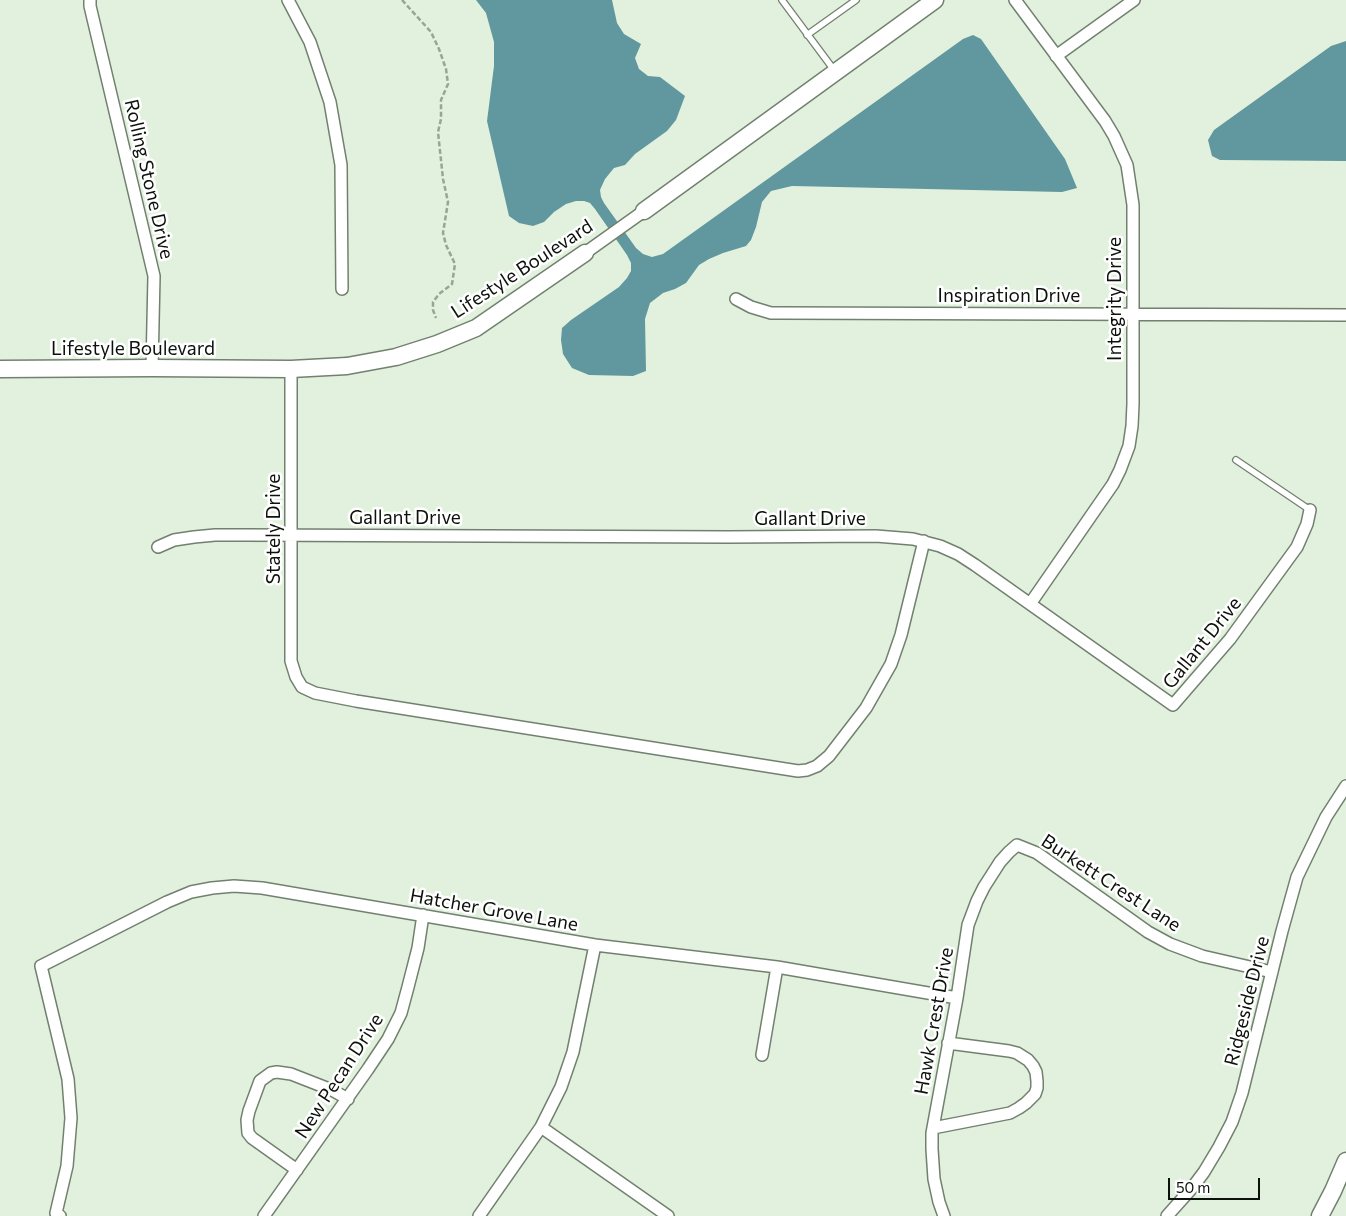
<!DOCTYPE html>
<style>
body{margin:0}
#map{position:relative;width:1346px;height:1216px;overflow:hidden;background:#e1f1dd;font-family:Commissioner,sans-serif}
canvas{display:block}
.scale{position:absolute;left:1168px;top:1178px;width:92px;height:22px;box-sizing:border-box;border:2px solid #0c110b;border-top:0;padding-left:6px;font-size:15px;line-height:18px;white-space:nowrap;color:#0c110b;-webkit-text-stroke:4px #fff;paint-order:stroke}
</style>
<div id="map">
<canvas width="1346" height="1216"></canvas>
<div class="scale">50 m</div>
</div>
<script>
const context = document.querySelector('canvas').getContext('2d');
context.lineJoin = 'round';
function fill(path, color) { context.fillStyle = color; context.fill(path, 'evenodd'); }
const toPath = rows => new Path2D(rows.map(r => 'M' + r).join(''));
function stroke(path, color, width, dash) { context.strokeStyle = color; context.lineWidth = width; context.lineCap = dash ? 'butt' : 'round'; context.setLineDash(dash || []); context.stroke(path); }
function label(font, color, halo, rows, align = 'center') {
  context.font = font + ' Commissioner,sans-serif'; context.lineWidth = 5; context.setLineDash([]); context.textBaseline = 'middle'; context.strokeStyle = halo; context.fillStyle = color; for (const [text, x, y, turn = 0] of rows) {
    context.save(); context.translate(x, y); context.rotate((+turn || 0) * Math.PI / 180); context.textAlign = isNaN(turn) ? turn : align; if (halo) context.strokeText(text, 0, 0); context.fillText(text, 0, 0); context.restore();
  }
}
fill(toPath([
 [476,0,612,0,617,23,624,34,641,44,635,58,639,69,648,76,660,77,685,96,676,120,667,131,635,154,625,165,614,168,605,179,600,190,601,197,604,203,636,248,643,254,652,257,663,254,963,39,973,35,981,39,1065,159,1077,188,1062,192,792,186,771,191,762,202,756,227,751,240,746,246,723,253,709,259,699,265,686,283,675,289,663,293,650,303,645,319,646,371,633,376,589,375,572,368,563,354,561,340,562,328,571,320,619,287,627,278,631,271,631,263,627,255,595,209,590,203,584,201,576,201,566,204,554,212,544,222,533,226,519,223,509,216,487,121,494,66,494,42,486,13],
 [1346,41,1346,161,1220,160,1212,156,1208,140,1214,130,1331,46]
]), '#61979e');
const lane = toPath([
 [782,0,834,70],
 [807,35,856,0],
 [1236,460,1310,510]
]);
const street = toPath([
 [90,0,90,6,154,276,152,368],
 [288,0,310,42,330,102,341,165,342,289],
 [1015,0,1105,121,1114,136,1127,165,1133,205,1133,404,1132,426,1129,446,1120,470,1113,484,1030,604],
 [1056,56,1134,0],
 [585,253,644,211],
 [736,299,751,307,771,313,781,313,1346,315],
 [291,369,291,661,296,677,302,687,315,693,356,701,779,768,798,771,807,770,817,766,829,756,866,708,891,664,901,635,924,541],
 [158,547,174,540,194,537,215,535,246,535,728,537,876,536,913,539,940,546,958,554,975,565,1173,705,1230,639,1297,547,1307,524,1310,510],
 [762,1055,777,967],
 [541,1127,668,1216],
 [933,1128,1010,1113,1019,1108,1026,1103,1035,1094,1037,1088,1037,1081,1036,1072,1033,1066,1028,1060,1017,1053,1009,1051,948,1043],
 [297,1170,252,1138,248,1133,247,1120,249,1111,260,1081,271,1073,277,1072,291,1074,332,1090,348,1099],
 [60,1216,56,1213,67,1166,71,1118,68,1079,41,966,167,902,191,892,212,888,234,886,262,888,595,945,777,967,957,998],
 [264,1216,368,1069,388,1039,401,1013,408,987,418,948,423,915],
 [479,1216,541,1127,561,1087,573,1052,595,945],
 [944,1216,939,1202,934,1179,932,1149,932,1133,957,998,968,925,977,901,984,887,1000,862,1009,852,1017,845,1037,853,1148,932,1170,944,1202,956,1272,972],
 [1167,1216,1192,1188,1204,1172,1219,1147,1232,1122,1242,1093,1282,931,1297,877,1326,817,1346,786]
]);
const secondary = toPath([
 [644,211,935,0],
 [0,369,152,368,291,369,347,366,396,357,437,344,476,328,585,253],
 [1320,1216,1333,1191,1346,1161]
]);
stroke(lane, '#72806f', 8);
stroke(street, '#72806f', 14);
stroke(secondary, '#72806f', 19);
stroke(toPath([
 [402,0,431,32,439,49,446,69,448,84,441,100,441,119,438,132,443,179,448,202,443,233,446,245,455,264,452,284,439,294,433,302,433,310,436,318]
]), '#98a495', 2.5, [5, 2.5]);
stroke(lane, '#fff', 5.5);
stroke(street, '#fff', 11);
stroke(secondary, '#fff', 16);
label('19px', '#0c110b', '#fff', [
 ["Rolling Stone Drive",149,179,77],
 ["Lifestyle Boulevard",522,269,-33],
 ["Inspiration Drive",1009,296],
 ["Integrity Drive",1115,299,-90],
 ["Lifestyle Boulevard",133,349],
 ["Gallant Drive",405,518],
 ["Gallant Drive",810,519],
 ["Stately Drive",274,529,-90],
 ["Gallant Drive",1202,643,-51],
 ["Burkett Crest Lane",1111,883,33],
 ["Hatcher Grove Lane",494,910,10],
 ["Ridgeside Drive",1247,1001,-76],
 ["Hawk Crest Drive",934,1021,-80],
 ["New Pecan Drive",339,1076,-57]
]);
</script>
